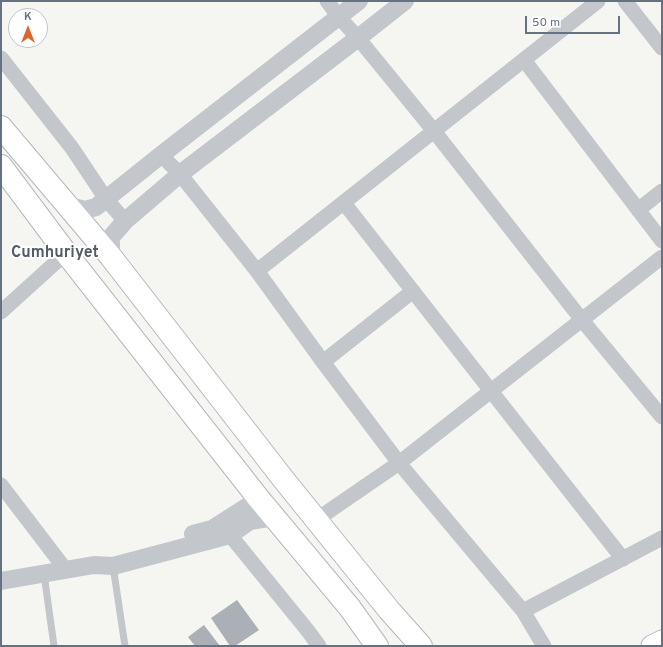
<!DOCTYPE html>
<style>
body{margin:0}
#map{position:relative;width:663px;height:647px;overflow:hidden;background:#f5f5f2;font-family:Overpass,sans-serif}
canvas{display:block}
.frame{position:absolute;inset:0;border:2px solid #657282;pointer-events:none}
.north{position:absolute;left:8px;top:8px;width:40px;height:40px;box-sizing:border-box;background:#fff;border:1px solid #c1c7cd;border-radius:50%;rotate:0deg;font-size:11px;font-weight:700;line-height:16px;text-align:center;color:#657282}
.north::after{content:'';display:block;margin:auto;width:14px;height:18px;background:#dc662b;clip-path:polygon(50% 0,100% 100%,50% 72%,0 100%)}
.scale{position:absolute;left:525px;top:16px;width:95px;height:18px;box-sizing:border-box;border:2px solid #657282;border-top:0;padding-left:5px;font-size:12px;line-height:14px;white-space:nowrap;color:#657282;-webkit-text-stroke:3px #fff;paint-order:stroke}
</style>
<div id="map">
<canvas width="663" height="647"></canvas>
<div class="frame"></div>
<div class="north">K</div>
<div class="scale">50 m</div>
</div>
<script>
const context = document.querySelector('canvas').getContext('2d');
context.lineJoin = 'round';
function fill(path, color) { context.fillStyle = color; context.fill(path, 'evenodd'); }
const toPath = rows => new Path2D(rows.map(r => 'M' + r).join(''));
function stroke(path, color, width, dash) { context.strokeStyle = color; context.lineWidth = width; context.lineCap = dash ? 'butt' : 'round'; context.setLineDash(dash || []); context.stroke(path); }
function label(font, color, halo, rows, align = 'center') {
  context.font = font + ' Overpass,sans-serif'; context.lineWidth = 4; context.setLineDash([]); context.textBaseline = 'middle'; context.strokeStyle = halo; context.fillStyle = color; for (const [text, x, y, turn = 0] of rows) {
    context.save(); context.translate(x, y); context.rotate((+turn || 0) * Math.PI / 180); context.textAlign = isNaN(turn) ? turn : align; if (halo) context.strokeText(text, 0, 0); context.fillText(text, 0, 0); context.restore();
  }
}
fill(toPath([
 [237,600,259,630,235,646,230,646,211,618],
 [204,625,220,646,195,646,188,637]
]), '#aab0b6');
const secondary = toPath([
 [652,646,662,641]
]);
const primary = toPath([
 [1,127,111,257,284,480,389,610,421,646],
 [1,166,66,253,259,499,350,608,377,646]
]);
stroke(secondary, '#b6b9be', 23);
stroke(primary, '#b4b8bc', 24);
stroke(toPath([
 [113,566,125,646],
 [44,574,54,646]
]), '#c3c6ca', 7);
stroke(toPath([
 [327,1,339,17,358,38,434,131,582,320,662,417],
 [625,1,662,48],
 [1,58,72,148,106,199,125,221],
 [524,60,662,241],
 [161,155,180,174,257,271,323,362,399,463,523,611,544,646],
 [344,203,491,391,623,559],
 [638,210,662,191],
 [257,271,598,1],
 [1,312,66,253],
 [323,362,413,291],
 [1,485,66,570],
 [316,520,399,463,662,257],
 [230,535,308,631,319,646],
 [523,611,662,538]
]), '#c3c6ca', 15);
stroke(toPath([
 [66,205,85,210,96,207,161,155,359,1],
 [111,257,111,237,125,221,180,174,358,38,405,1],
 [193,534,212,529,259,499],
 [1,581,94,565,113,566,230,535,250,521,274,517]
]), '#c3c6ca', 18);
stroke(secondary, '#fff', 21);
stroke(primary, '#fff', 22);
label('bold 16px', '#535c67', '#fff', [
 ["Cumhuriyet",55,254]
]);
</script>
